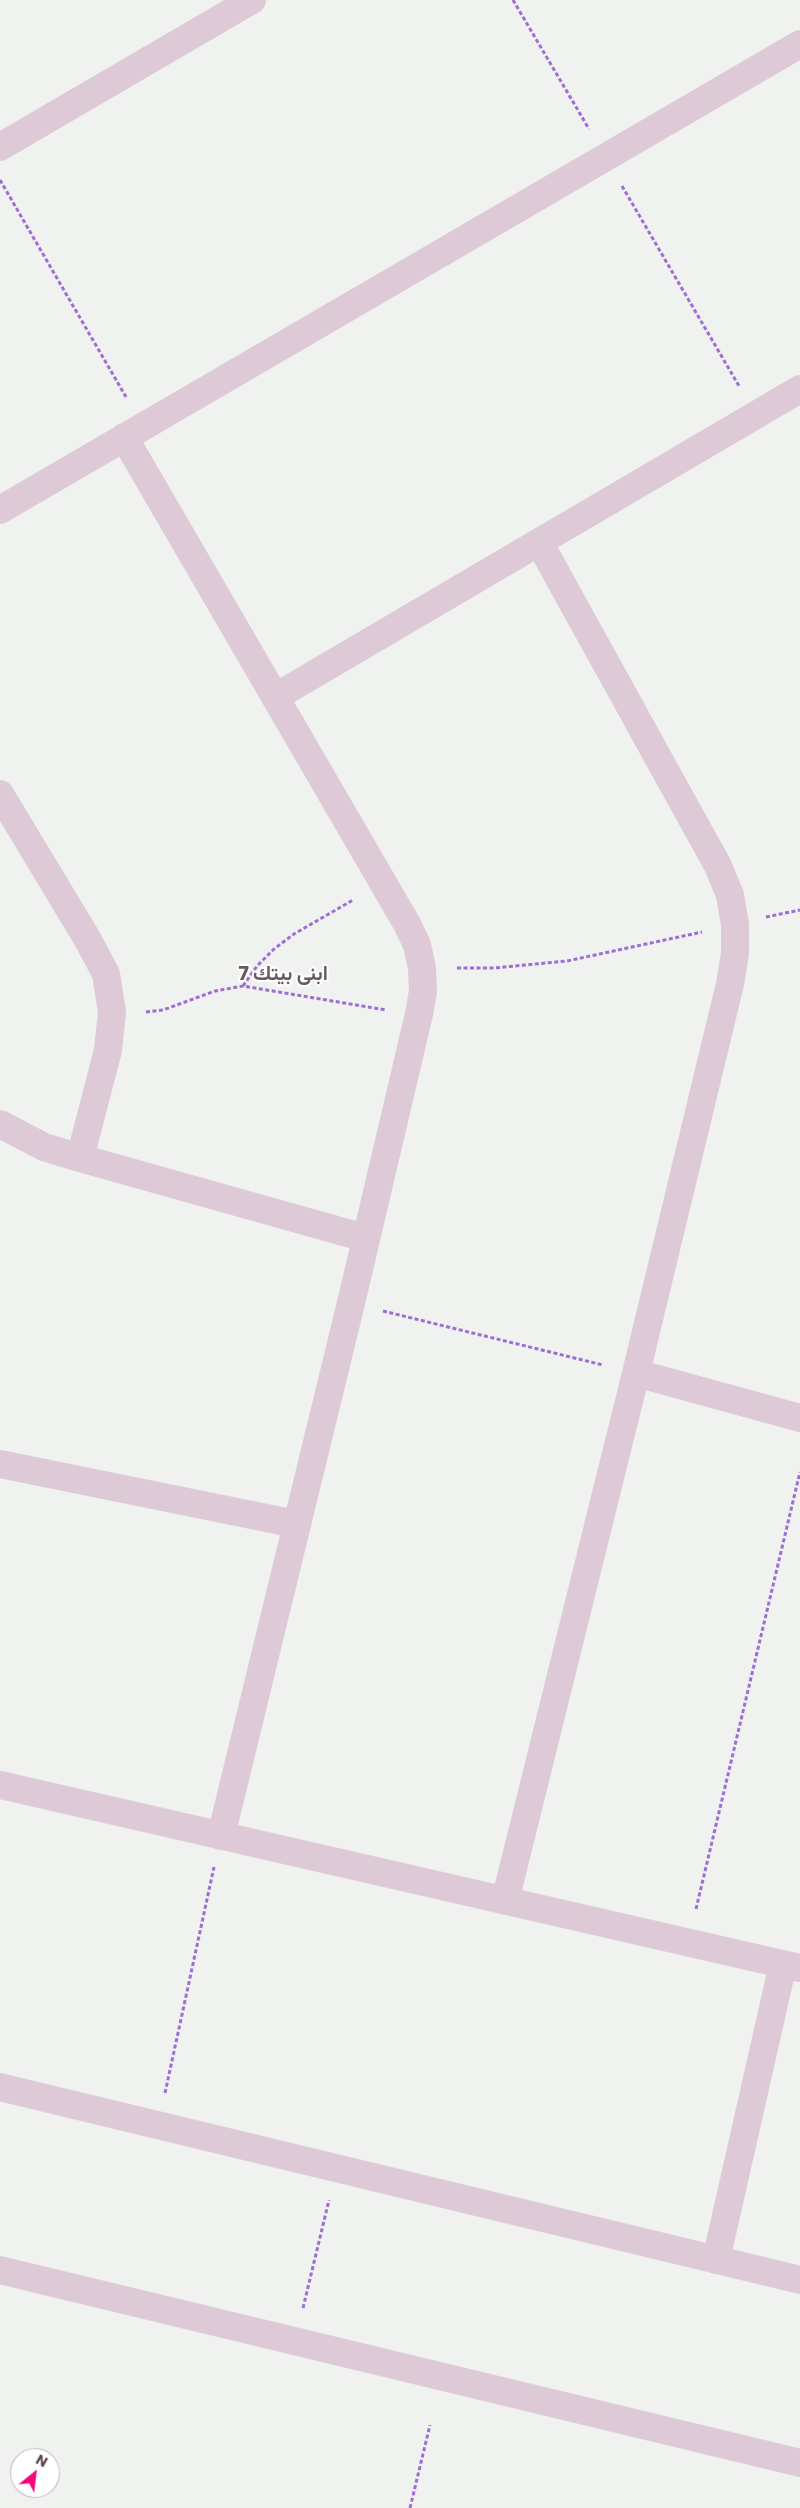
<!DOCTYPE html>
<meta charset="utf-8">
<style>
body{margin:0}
#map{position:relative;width:800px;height:2508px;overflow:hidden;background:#eff2ef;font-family:Poppins,sans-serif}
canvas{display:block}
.north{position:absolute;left:10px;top:2448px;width:50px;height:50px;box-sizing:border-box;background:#fff;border:1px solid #bfb5bb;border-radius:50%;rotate:29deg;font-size:14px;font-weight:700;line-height:20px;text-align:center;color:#5f4554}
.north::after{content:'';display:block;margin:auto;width:18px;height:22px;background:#f50777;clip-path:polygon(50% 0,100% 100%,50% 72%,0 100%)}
</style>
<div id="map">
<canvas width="800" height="2508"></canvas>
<div class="north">N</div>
</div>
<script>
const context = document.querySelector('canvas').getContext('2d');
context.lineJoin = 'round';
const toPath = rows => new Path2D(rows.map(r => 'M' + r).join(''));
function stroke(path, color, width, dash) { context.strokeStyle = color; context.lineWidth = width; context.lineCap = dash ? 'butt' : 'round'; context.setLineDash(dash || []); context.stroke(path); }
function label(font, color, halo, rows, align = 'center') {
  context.font = font + ' Poppins,Vazirmatn,sans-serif'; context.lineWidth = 4; context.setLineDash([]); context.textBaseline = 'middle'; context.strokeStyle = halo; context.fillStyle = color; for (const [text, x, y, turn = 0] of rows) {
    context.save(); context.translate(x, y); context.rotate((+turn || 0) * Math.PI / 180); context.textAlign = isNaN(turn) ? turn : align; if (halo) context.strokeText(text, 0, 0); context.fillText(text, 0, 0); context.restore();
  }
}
stroke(toPath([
 [513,0,589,129],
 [0,180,126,397],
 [622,186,739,386],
 [766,917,800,910],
 [457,968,494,968,567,961,702,932],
 [243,986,257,966,274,949,294,934,353,900],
 [146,1012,163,1010,215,991,243,986,386,1010],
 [383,1311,603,1365],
 [696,1909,800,1472],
 [165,2093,214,1867],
 [303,2308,329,2200],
 [410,2508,430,2425]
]), '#9f6ed5', 3, [4, 2.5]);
stroke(toPath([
 [0,147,252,0],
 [124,437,407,924,417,945,422,968,423,991,419,1014,351,1303,221,1836],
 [0,510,800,44],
 [277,696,800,389],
 [0,794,88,940,106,974,112,1012,108,1050,80,1158],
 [0,1124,44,1147,80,1158,365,1238],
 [636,1373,800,1418],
 [0,1464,296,1524],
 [0,1785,800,1968],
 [505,1901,636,1373,730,984,735,954,735,924,730,895,718,866,539,542],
 [0,2087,800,2280],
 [716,2260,783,1964],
 [0,2270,800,2463]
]), '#decad6', 28);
label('bold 20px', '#655b60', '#fff', [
 ["ابنى بيتك 7",283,975]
]);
</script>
